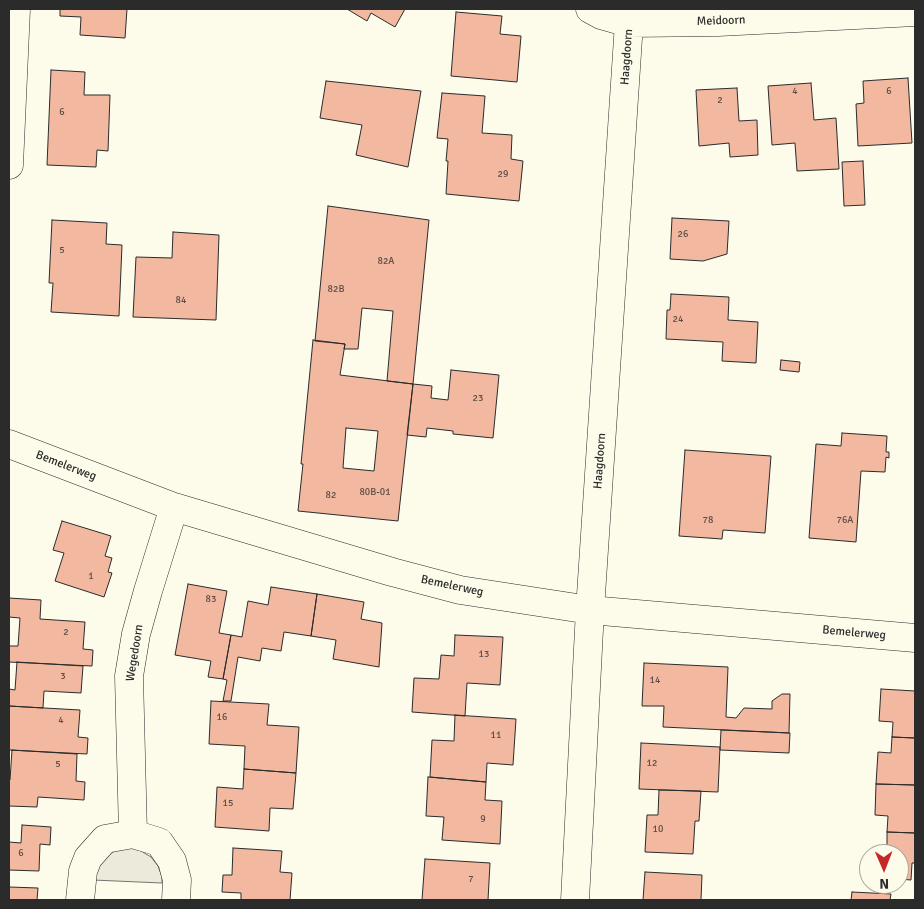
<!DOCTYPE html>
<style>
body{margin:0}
#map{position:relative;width:924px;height:909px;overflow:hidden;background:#fdfbea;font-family:Signika,sans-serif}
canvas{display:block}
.frame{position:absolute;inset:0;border:10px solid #2b2b2b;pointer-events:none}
.north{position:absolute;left:859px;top:844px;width:50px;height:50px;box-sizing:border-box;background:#fdfbea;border:1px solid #a9a89e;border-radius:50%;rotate:179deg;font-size:14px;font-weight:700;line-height:20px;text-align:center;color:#2b2b2b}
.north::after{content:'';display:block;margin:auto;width:18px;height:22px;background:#c62828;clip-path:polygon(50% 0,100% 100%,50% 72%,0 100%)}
</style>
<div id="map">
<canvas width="924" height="909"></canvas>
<div class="frame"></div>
<div class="north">N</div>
</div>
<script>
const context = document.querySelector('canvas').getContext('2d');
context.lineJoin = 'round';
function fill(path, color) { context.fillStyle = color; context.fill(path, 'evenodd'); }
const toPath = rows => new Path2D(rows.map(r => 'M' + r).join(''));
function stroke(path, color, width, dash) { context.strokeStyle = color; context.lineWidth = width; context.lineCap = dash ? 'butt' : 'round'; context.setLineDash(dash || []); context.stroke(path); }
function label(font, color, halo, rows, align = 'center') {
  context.font = font + ' Signika,sans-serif'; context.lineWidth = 4; context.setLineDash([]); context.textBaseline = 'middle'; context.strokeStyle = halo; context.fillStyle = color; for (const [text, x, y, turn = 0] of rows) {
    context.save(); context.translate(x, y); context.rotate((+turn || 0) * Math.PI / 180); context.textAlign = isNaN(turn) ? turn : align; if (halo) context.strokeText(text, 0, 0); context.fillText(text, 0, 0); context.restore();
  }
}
const green = toPath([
 [130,848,141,851,151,857,158,866,162,877,162,883,93,880,95,870,109,854,119,849,130,848]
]);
fill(green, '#ecebdb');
stroke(green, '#74746e', 1);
const building = toPath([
 [60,9,127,9,125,38,80,35,81,17,60,16,60,9],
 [347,9,405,9,395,27,371,13,367,21,347,9],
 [456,12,502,16,500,34,521,36,517,82,451,76,456,12],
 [51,70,85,72,84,95,110,95,108,151,97,150,96,167,47,165,51,70],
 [908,78,912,143,858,146,856,104,864,103,863,81,908,78],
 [326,81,421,91,408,167,356,155,362,125,320,118,326,81],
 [811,83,814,120,836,118,839,169,797,171,795,143,772,145,768,86,811,83],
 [737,88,739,121,757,120,758,155,730,157,729,143,699,146,696,90,737,88],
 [442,93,485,96,482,133,512,135,511,159,523,161,519,201,446,194,448,161,446,161,448,139,437,138,442,93],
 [863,161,865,205,844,206,842,162,863,161],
 [328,206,429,220,413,384,387,381,393,311,362,308,358,349,344,349,345,344,315,341,328,206],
 [672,218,729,221,727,254,703,261,670,259,672,218],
 [52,220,107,223,106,244,122,245,119,316,51,312,53,283,49,283,52,220],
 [173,232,219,235,216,320,133,317,136,257,172,258,173,232],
 [671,294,729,297,728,320,758,322,756,363,722,361,723,342,666,339,667,310,670,310,671,294],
 [313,340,345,344,340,375,413,384,398,521,298,511,303,464,301,464,313,340],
 [346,428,378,431,374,471,343,468,346,428],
 [781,360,800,362,799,372,780,370,781,360],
 [451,370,499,375,493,438,453,434,453,431,427,428,426,437,407,435,413,384,432,386,431,398,448,400,451,370],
 [842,433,887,436,886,452,889,452,889,458,886,457,885,472,861,471,856,542,809,538,816,444,841,446,842,433],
 [685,450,771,456,765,533,723,530,722,539,679,536,685,450],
 [62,521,111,536,105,556,112,558,108,572,112,573,104,597,55,581,64,553,53,550,62,521],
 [188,584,227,591,219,633,231,635,223,679,208,677,211,661,175,655,188,584],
 [271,587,317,594,311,636,284,632,281,651,262,648,260,661,238,657,231,701,223,701,227,680,223,679,231,635,242,637,248,601,268,605,271,587],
 [317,594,364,602,361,619,382,623,379,667,333,659,336,640,311,636,317,594],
 [9,598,41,600,40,619,85,622,83,649,93,650,92,666,9,662,9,646,18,646,20,618,9,617,9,598],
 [455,635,503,637,500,685,467,683,465,716,412,712,414,678,439,679,441,655,454,656,455,635],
 [17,662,83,666,81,693,44,691,43,708,9,706,9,689,15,690,17,662],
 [644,663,728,667,726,717,736,718,744,708,772,709,772,701,782,694,790,694,789,733,663,727,664,706,642,706,644,663],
 [881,689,915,691,915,738,892,737,893,722,879,721,881,689],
 [211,701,269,704,267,725,299,727,296,773,244,769,245,746,209,744,211,701],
 [9,706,80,710,78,737,88,738,87,754,9,750,9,706],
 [455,715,516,719,513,765,487,763,486,782,430,777,432,740,454,741,455,715],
 [721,730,790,733,789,753,720,750,721,730],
 [892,737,915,738,915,785,876,784,878,752,891,753,892,737],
 [641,743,720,747,718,792,639,789,641,743],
 [12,750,77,754,76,781,85,782,84,800,38,797,37,807,9,806,9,780,10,780,12,750],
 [244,769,296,773,293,809,270,808,269,831,215,827,217,787,243,789,244,769],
 [428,777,486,782,485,800,502,801,500,844,442,840,444,817,426,816,428,777],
 [876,784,915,785,915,833,887,832,888,816,875,815,876,784],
 [659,790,701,791,699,821,695,821,693,854,645,852,647,815,658,815,659,790],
 [22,825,51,827,50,845,40,844,39,871,9,870,9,842,21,843,22,825],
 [887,832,915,833,915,863,912,863,911,880,899,879,899,854,873,854,874,847,887,847,887,832],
 [233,848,282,851,280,872,292,873,290,900,241,900,241,893,222,892,223,875,232,875,233,848],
 [425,859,490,863,488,900,422,900,425,859],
 [645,872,702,875,701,900,643,900,645,872],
 [9,887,38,888,37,900,9,900,9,887],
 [852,892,891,894,890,900,851,900,852,892]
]);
fill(building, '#f2b8a0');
stroke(building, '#2b2b2b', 1);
const minor = toPath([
 [590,9,601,15,629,23,718,22,915,12],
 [9,165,16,9],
 [9,444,174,507,392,572,460,590,590,610,915,638],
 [133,834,129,676,136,634,148,591,174,507],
 [80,900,83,871,88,858,105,839,133,834,159,842,172,861,177,880,176,900],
 [575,900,590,610,629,23]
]);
stroke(minor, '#2b2b2b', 29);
stroke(minor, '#fdfbea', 28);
label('10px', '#5d4e48', null, [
 ["4",795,91],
 ["6",889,91],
 ["2",720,100],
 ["6",62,112],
 ["29",503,174],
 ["26",683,234],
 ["5",62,250],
 ["82A",386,261],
 ["82B",336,289],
 ["84",181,300],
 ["24",678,319],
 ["23",478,398],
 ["80B-01",375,492],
 ["82",331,495],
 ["78",708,520],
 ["76A",845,520],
 ["1",91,576],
 ["83",211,599],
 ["2",66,632],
 ["13",484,654],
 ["3",63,676],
 ["14",655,680],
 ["16",222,717],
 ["4",61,720],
 ["11",496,735],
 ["12",652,763],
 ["5",58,764],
 ["15",228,803],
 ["9",483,819],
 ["10",658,829],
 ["6",21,853],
 ["7",471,879]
]);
label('12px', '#2b2b2b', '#fdfbea', [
 ["Meidoorn",721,21,-2],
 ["Haagdoorn",627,57,-86],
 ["Haagdoorn",600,461,-86],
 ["Bemelerweg",66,466,21],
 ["Bemelerweg",452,586,12],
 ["Bemelerweg",854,633,5],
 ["Wegedoorn",135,653,-81]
]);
</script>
